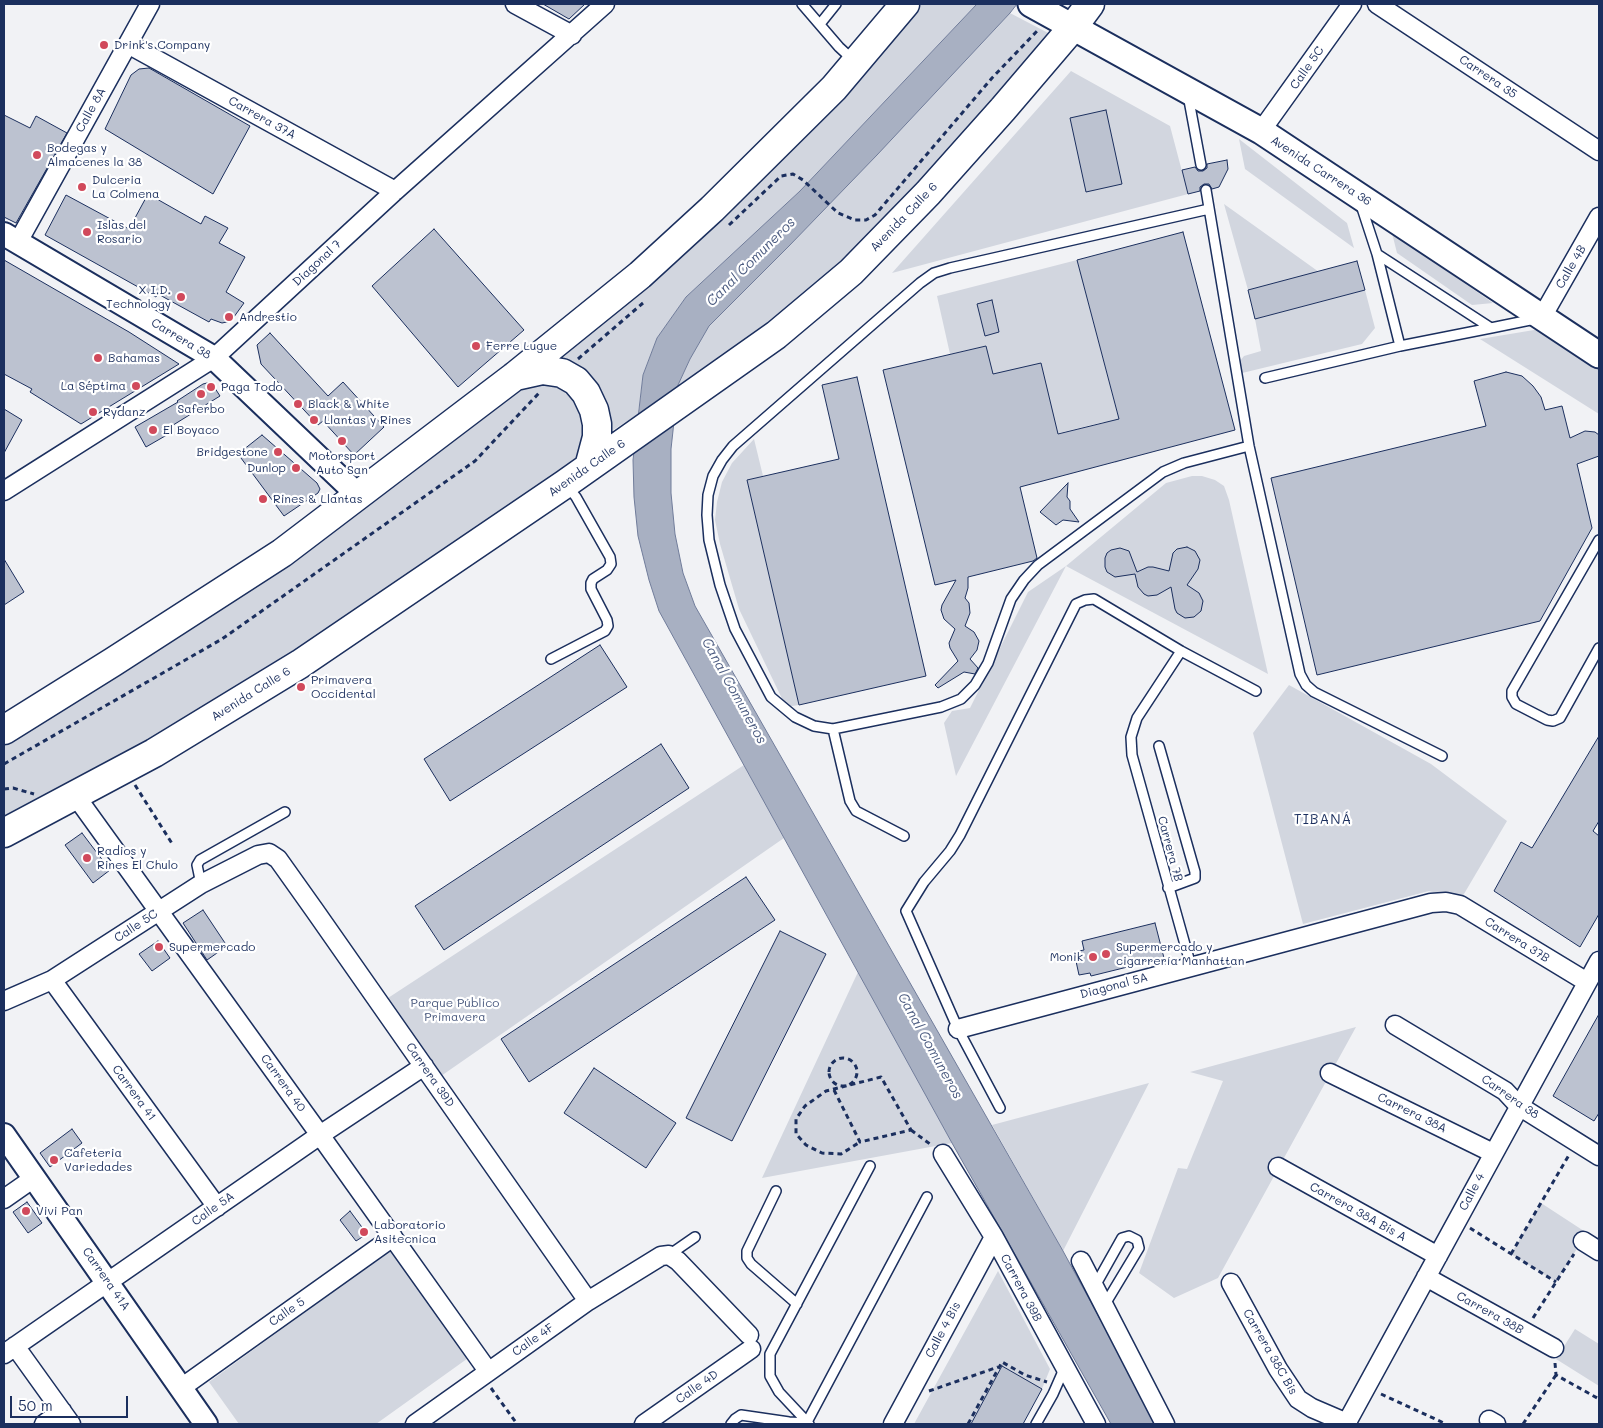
<!DOCTYPE html>
<meta charset="utf-8">
<style>
body{margin:0}
#map{position:relative;width:1603px;height:1428px;overflow:hidden;background:#f1f2f5;font-family:Mali,sans-serif}
canvas{display:block}
.frame{position:absolute;inset:0;border:5px solid #1b2f5e;pointer-events:none}
.scale{position:absolute;left:10px;top:1396px;width:118px;height:22px;box-sizing:border-box;border:2px solid #1b2f5e;border-top:0;padding-left:6px;font-size:15px;line-height:18px;white-space:nowrap;color:#1b2f5e;-webkit-text-stroke:4px #fff;paint-order:stroke}
</style>
<div id="map">
<canvas width="1603" height="1428"></canvas>
<div class="frame"></div>
<div class="scale">50 m</div>
</div>
<script>
const context = document.querySelector('canvas').getContext('2d');
context.lineJoin = 'round';
function fill(path, color) { context.fillStyle = color; context.fill(path, 'evenodd'); }
const toPath = rows => new Path2D(rows.map(r => 'M' + r).join(''));
function stroke(path, color, width, dash) { context.strokeStyle = color; context.lineWidth = width; context.lineCap = dash ? 'butt' : 'round'; context.setLineDash(dash || []); context.stroke(path); }
function label(font, color, halo, rows, align = 'center') {
  context.font = font + ' Mali,sans-serif'; context.lineWidth = 4.5; context.setLineDash([]); context.textBaseline = 'middle'; context.strokeStyle = halo; context.fillStyle = color; for (const [text, x, y, turn = 0] of rows) {
    context.save(); context.translate(x, y); context.rotate((+turn || 0) * Math.PI / 180); context.textAlign = isNaN(turn) ? turn : align; if (halo) context.strokeText(text, 0, 0); context.fillText(text, 0, 0); context.restore();
  }
}
fill(toPath([
 [918,4,977,4,800,191,686,297,657,338,643,375,638,414,610,432,548,363],
 [1010,13,1050,34,920,184,836,268,780,315,718,360,678,385,690,359,709,325,789,246],
 [1071,71,1170,126,1188,194,892,273],
 [1239,139,1347,223,1354,248,1245,169],
 [1224,204,1319,272,1248,290],
 [1392,233,1493,303,1472,305,1397,253],
 [1077,260,1129,458,1115,463,1104,422,1010,445,986,346,950,354,937,296],
 [1365,290,1375,328,1362,344,1238,374,1235,367,1244,356,1261,351,1255,319],
 [1540,329,1599,367,1599,414,1480,339],
 [555,379,584,405,585,451,462,541,194,717,4,821,4,743,200,620,376,500,408,477,525,381],
 [754,439,763,476,747,480,799,705,786,707,739,609,720,544,715,520,717,502,722,482,732,463],
 [1192,476,1202,476,1215,480,1224,486,1229,500,1268,674,1066,566,956,776,944,723,952,711,970,708,1028,592,1066,566,1166,483],
 [1289,685,1431,764,1507,821,1461,899,1429,891,1303,924,1253,733],
 [744,765,784,838,441,1076,388,998],
 [858,972,952,1143,762,1178],
 [1356,1027,1218,1278,1174,1298,1139,1273,1178,1168,1187,1169,1223,1081,1190,1072],
 [1149,1083,1063,1251,992,1125],
 [1541,1203,1587,1233,1556,1282,1511,1254],
 [395,1247,471,1356,376,1424,239,1424,209,1382],
 [998,1271,1050,1369,1042,1389,1002,1367,971,1424,914,1424],
 [1575,1329,1599,1344,1599,1386,1556,1359]
]), '#d2d6df');
const water = toPath([
 [977,4,1017,4,1010,13,877,155,789,246,709,326,690,359,678,385,671,449,671,493,675,534,683,573,695,606,1063,1251,1157,1424,1111,1424,952,1143,659,611,649,580,638,536,634,497,633,460,636,435,643,375,657,338,686,297,800,191,977,4]
]);
fill(water, '#a8b0c2');
stroke(water, '#707c9a', 1);
const building = toPath([
 [543,4,585,4,569,19,543,4],
 [149,68,250,126,213,194,105,129,131,75,139,69,149,68],
 [1106,110,1122,184,1086,192,1070,118,1106,110],
 [4,115,30,128,36,116,67,133,16,223,4,217,4,115],
 [1227,160,1228,169,1219,187,1212,189,1209,184,1204,184,1200,187,1200,191,1188,194,1182,170,1195,167,1198,171,1203,171,1207,168,1207,164,1227,160],
 [148,194,201,224,205,216,228,228,219,243,245,257,226,292,244,303,231,321,222,323,211,319,209,322,158,294,156,297,45,235,66,195,129,229,148,194],
 [434,229,524,330,458,387,372,286,434,229],
 [1183,232,1235,430,1020,487,1037,558,1033,561,968,577,968,588,965,598,969,603,970,613,965,626,974,632,979,641,977,650,970,659,978,668,975,674,964,672,938,688,935,685,958,661,950,648,949,643,955,629,944,619,941,610,942,605,956,580,935,585,883,370,986,346,993,374,1041,363,1058,434,1119,419,1077,260,1183,232],
 [4,260,129,332,179,364,81,424,30,392,32,389,4,374,4,260],
 [1357,261,1365,290,1255,319,1248,290,1357,261],
 [992,300,999,332,985,336,977,304,992,300],
 [270,333,328,396,343,382,384,427,354,455,323,421,318,425,261,364,257,345,270,333],
 [1506,372,1522,376,1533,386,1541,397,1545,410,1562,406,1570,438,1585,431,1595,432,1599,435,1599,456,1577,464,1592,528,1540,621,1317,675,1271,478,1486,426,1474,381,1506,372],
 [857,377,926,676,799,705,747,480,839,459,822,385,857,377],
 [211,382,220,396,170,427,172,432,146,447,135,427,178,402,177,401,203,384,211,382],
 [4,409,22,420,4,453,4,409],
 [262,435,317,483,320,489,318,493,284,516,238,454,262,435],
 [1068,483,1067,497,1070,501,1070,509,1079,522,1063,520,1056,525,1040,512,1068,483],
 [1187,547,1195,551,1200,560,1198,569,1187,585,1199,593,1203,601,1201,611,1194,617,1185,618,1177,613,1175,609,1171,587,1157,595,1148,596,1144,594,1138,587,1135,574,1115,577,1107,572,1105,567,1105,558,1107,553,1111,550,1120,548,1129,551,1137,572,1148,567,1153,567,1169,571,1173,553,1177,549,1187,547],
 [4,559,24,592,4,605,4,559],
 [600,645,627,687,450,801,424,759,600,645],
 [1599,736,1599,821,1593,831,1599,836,1599,914,1580,947,1494,891,1521,842,1532,848,1599,736],
 [661,744,689,788,444,950,415,906,661,744],
 [82,833,110,870,93,883,65,845,82,833],
 [746,877,775,920,529,1082,501,1039,746,877],
 [203,910,227,946,207,960,183,923,203,910],
 [1155,923,1164,958,1091,976,1090,973,1079,975,1074,952,1084,950,1082,941,1155,923],
 [780,931,826,954,732,1141,686,1118,780,931],
 [158,941,170,958,152,971,139,954,158,941],
 [1599,1014,1599,1113,1594,1121,1553,1096,1599,1014],
 [594,1068,676,1123,646,1168,564,1113,594,1068],
 [72,1129,82,1143,50,1167,40,1153,72,1129],
 [27,1202,42,1223,28,1233,13,1212,27,1202],
 [350,1211,367,1234,356,1241,340,1220,350,1211],
 [1002,1366,1042,1389,1023,1424,971,1424,1002,1366]
]);
fill(building, '#bcc2d0');
stroke(building, '#1b2f5e', 1);
const service = toPath([
 [802,4,839,47,853,60],
 [820,24,836,4],
 [1188,95,1201,165],
 [1206,190,1249,446,1300,674,1306,685,1314,692,1442,756],
 [1361,205,1377,254,1491,328,1535,319],
 [1209,209,950,268,934,273,920,283,733,446,722,460,713,476,708,495,707,515,709,540,720,585,735,629,771,697,795,717,814,726,833,729,941,707,961,699,975,685,988,663,1011,599,1024,580,1038,565,1163,472,1184,463,1249,446],
 [1377,254,1400,346],
 [1265,378,1400,346,1491,328],
 [1599,540,1512,691,1512,697,1516,704,1547,720,1553,721,1560,718,1599,648],
 [1181,651,1137,718,1131,737,1132,755,1191,966],
 [551,659,605,631,608,626,607,620,591,589,591,583,593,579,607,570,611,564,610,557,576,497,567,486],
 [833,729,850,801,856,811,904,836],
 [1159,746,1195,872,1195,878,1168,888],
 [201,884,197,865,200,860,285,812],
 [1000,1108,958,1029,906,911,924,882,950,851,960,835,1076,604,1085,600,1094,599,1181,651,1256,691],
 [776,1191,747,1251,747,1258,751,1264,797,1304],
 [669,1255,695,1237],
 [1095,1286,1122,1238,1129,1236,1137,1240,1139,1248,1104,1306],
 [731,1424,735,1419,741,1415,789,1422,807,1423],
 [806,1424,927,1197],
 [809,1424,779,1392,770,1376,770,1354,870,1166],
 [1036,1424,1053,1394,1064,1369]
]);
const minor = toPath([
 [515,4,572,35],
 [1377,4,1599,151],
 [128,44,395,191],
 [1261,131,1352,4],
 [18,242,150,4],
 [1542,317,1599,217],
 [4,491,214,358,395,191,605,4],
 [75,795,320,1135,488,1371],
 [52,980,217,1207],
 [4,1001,52,980,201,884,258,855,269,853,278,859,315,911,588,1301],
 [1395,1025,1505,1091,1519,1106,1599,1156],
 [958,1029,1431,903,1446,902,1460,905,1587,982],
 [1330,1073,1493,1153],
 [943,1154,994,1237,1096,1424],
 [1278,1167,1438,1256],
 [4,1199,34,1178],
 [1583,1241,1599,1251],
 [1081,1261,1165,1424],
 [1426,1277,1554,1348],
 [1231,1283,1278,1369,1298,1399,1312,1408,1347,1423],
 [15,1346,71,1424],
 [4,1354,320,1135,424,1066],
 [181,1388,393,1237],
 [1489,1420,1496,1424],
 [44,1424,62,1411],
 [415,1424,588,1301,661,1256,669,1255,678,1261,749,1335],
 [644,1424,751,1349],
 [893,1424,994,1237],
 [1346,1424,1599,961]
]);
const tertiary = toPath([
 [4,234,214,358,358,495],
 [4,1135,206,1424]
]);
const secondary = toPath([
 [1031,4,1261,131,1599,355]
]);
const primary = toPath([
 [515,376,542,370,562,373,576,381,586,393,594,410,597,424,597,437,589,467],
 [4,730,113,662,282,553,515,376,640,275,712,209,834,88,905,4],
 [4,833,154,753,300,664,565,484,776,335,851,272,928,193,1003,109,1073,27,1090,4]
]);
stroke(service, '#1b2f5e', 12);
stroke(minor, '#1b2f5e', 21);
stroke(tertiary, '#1b2f5e', 26);
stroke(secondary, '#1b2f5e', 29);
stroke(primary, '#1b2f5e', 31);
stroke(toPath([
 [729,225,781,176,793,174,803,180,838,213,855,220,866,220,875,215,992,78,1039,29],
 [578,359,643,303],
 [4,764,222,639,475,461,539,393],
 [135,785,173,845],
 [4,789,13,788,34,794],
 '829 1072a14 14 0 1 1 28 0a14 14 0 1 1-28 0Z',
 [834,1090,860,1142,911,1130,881,1077,826,1091,805,1106,796,1119,796,1134,806,1145,822,1153,841,1154,860,1142],
 [911,1130,930,1144],
 [1470,1228,1556,1282],
 [1511,1254,1569,1155],
 [1533,1318,1574,1254],
 [1555,1363,1556,1375,1599,1399],
 [491,1388,517,1424],
 [929,1391,998,1367],
 [1381,1394,1446,1424],
 [968,1424,1002,1362,1025,1375,1047,1382],
 [1523,1424,1556,1375]
]), '#1b2f5e', 3, [5, 4]);
stroke(service, '#fff', 9);
stroke(minor, '#fff', 18);
stroke(tertiary, '#fff', 22);
stroke(secondary, '#fff', 25);
stroke(primary, '#fff', 28);
for (const [x, y, r, color] of [
 [104,45,5,"#d1495b"],
 [37,155,5,"#d1495b"],
 [82,187,5,"#d1495b"],
 [87,232,5,"#d1495b"],
 [181,297,5,"#d1495b"],
 [229,317,5,"#d1495b"],
 [476,346,5,"#d1495b"],
 [98,358,5,"#d1495b"],
 [136,386,5,"#d1495b"],
 [211,387,5,"#d1495b"],
 [201,394,5,"#d1495b"],
 [298,404,5,"#d1495b"],
 [93,412,5,"#d1495b"],
 [314,420,5,"#d1495b"],
 [153,430,5,"#d1495b"],
 [342,441,5,"#d1495b"],
 [278,452,5,"#d1495b"],
 [296,468,5,"#d1495b"],
 [263,499,5,"#d1495b"],
 [301,687,5,"#d1495b"],
 [87,858,5,"#d1495b"],
 [159,947,5,"#d1495b"],
 [1106,954,5,"#d1495b"],
 [1093,957,5,"#d1495b"],
 [54,1160,5,"#d1495b"],
 [26,1211,5,"#d1495b"],
 [364,1232,5,"#d1495b"]
]) { const dot = new Path2D(); dot.arc(x, y, r, 0, 2 * Math.PI); context.fillStyle = color; context.fill(dot); stroke(dot, '#fff', 2); }
label('12px', '#1b2f5e', '#fff', [
 ["Drink's Company",114,45],
 ["Bodegas y",47,148],
 ["Almacenes la 38",47,162],
 ["Dulceria",92,180],
 ["La Colmena",92,194],
 ["Islas del",97,225],
 ["Rosario",97,239],
 ["X I.D.",171,290,"right"],
 ["Technology",171,304,"right"],
 ["Andrestio",239,317],
 ["Ferre Lugue",486,346],
 ["Bahamas",108,358],
 ["La Séptima",126,386,"right"],
 ["Paga Todo",221,387],
 ["Black & White",308,404],
 ["Saferbo",201,409,"center"],
 ["Rydanz",103,412],
 ["Llantas y Rines",324,420],
 ["El Boyaco",163,430],
 ["Bridgestone",268,452,"right"],
 ["Motorsport",342,456,"center"],
 ["Auto San",342,470,"center"],
 ["Dunlop",286,468,"right"],
 ["Rines & Llantas",273,499],
 ["Primavera",311,680],
 ["Occidental",311,694],
 ["Radios y",97,851],
 ["Rines El Chulo",97,865],
 ["Supermercado",169,947],
 ["Supermercado y",1116,947],
 ["cigarrería Manhattan",1116,961],
 ["Monik",1083,957,"right"],
 ["Cafeteria",64,1153],
 ["Variedades",64,1167],
 ["Vivi Pan",36,1211],
 ["Laboratorio",374,1225],
 ["Asitecnica",374,1239]
], 'left');
label('12px', '#1b2f5e', '#fff', [
 ["Calle 5C",1307,68,-55],
 ["Carrera 35",1488,77,34],
 ["Calle 8A",91,110,-61],
 ["Carrera 37A",262,118,29],
 ["Avenida Carrera 36",1321,171,33],
 ["Avenida Calle 6",904,217,-46],
 ["Diagonal 7",317,263,-43],
 ["Calle 4B",1571,267,-60],
 ["Carrera 38",181,339,31],
 ["Avenida Calle 6",587,468,-35],
 ["Avenida Calle 6",251,694,-32],
 ["Carrera 7B",1170,849,75],
 ["Calle 5C",136,926,-33],
 ["Carrera 37B",1517,940,32],
 ["Diagonal 5A",1114,986,-15],
 ["Carrera 39D",430,1075,55],
 ["Carrera 40",283,1083,54],
 ["Carrera 41",134,1093,54],
 ["Carrera 38",1510,1097,35],
 ["Carrera 38A",1412,1113,26],
 ["Calle 4",1472,1192,-62],
 ["Calle 5A",213,1209,-35],
 ["Carrera 38A Bis A",1358,1212,29],
 ["Carrera 41A",106,1279,55],
 ["Carrera 39B",1021,1288,62],
 ["Calle 5",287,1312,-35],
 ["Carrera 38B",1490,1313,29],
 ["Calle 4 Bis",943,1330,-62],
 ["Calle 4F",533,1340,-35],
 ["Carrera 38C Bis",1270,1352,60],
 ["Calle 4D",697,1387,-35]
]);
label('12px', '#49597e', '#fff', [
 ["Parque Público",455,1003],
 ["Primavera",455,1017]
]);
label('italic 14px', '#4c5c81', '#fff', [
 ["Canal Comuneros",751,262,-45],
 ["Canal Comuneros",734,691,61],
 ["Canal Comuneros",930,1046,61]
]);
context.letterSpacing = '1px';
label('14px', '#1b2f5e', '#fff', [
 ["TIBANÁ",1323,820]
]);
context.letterSpacing = '0px';
</script>
